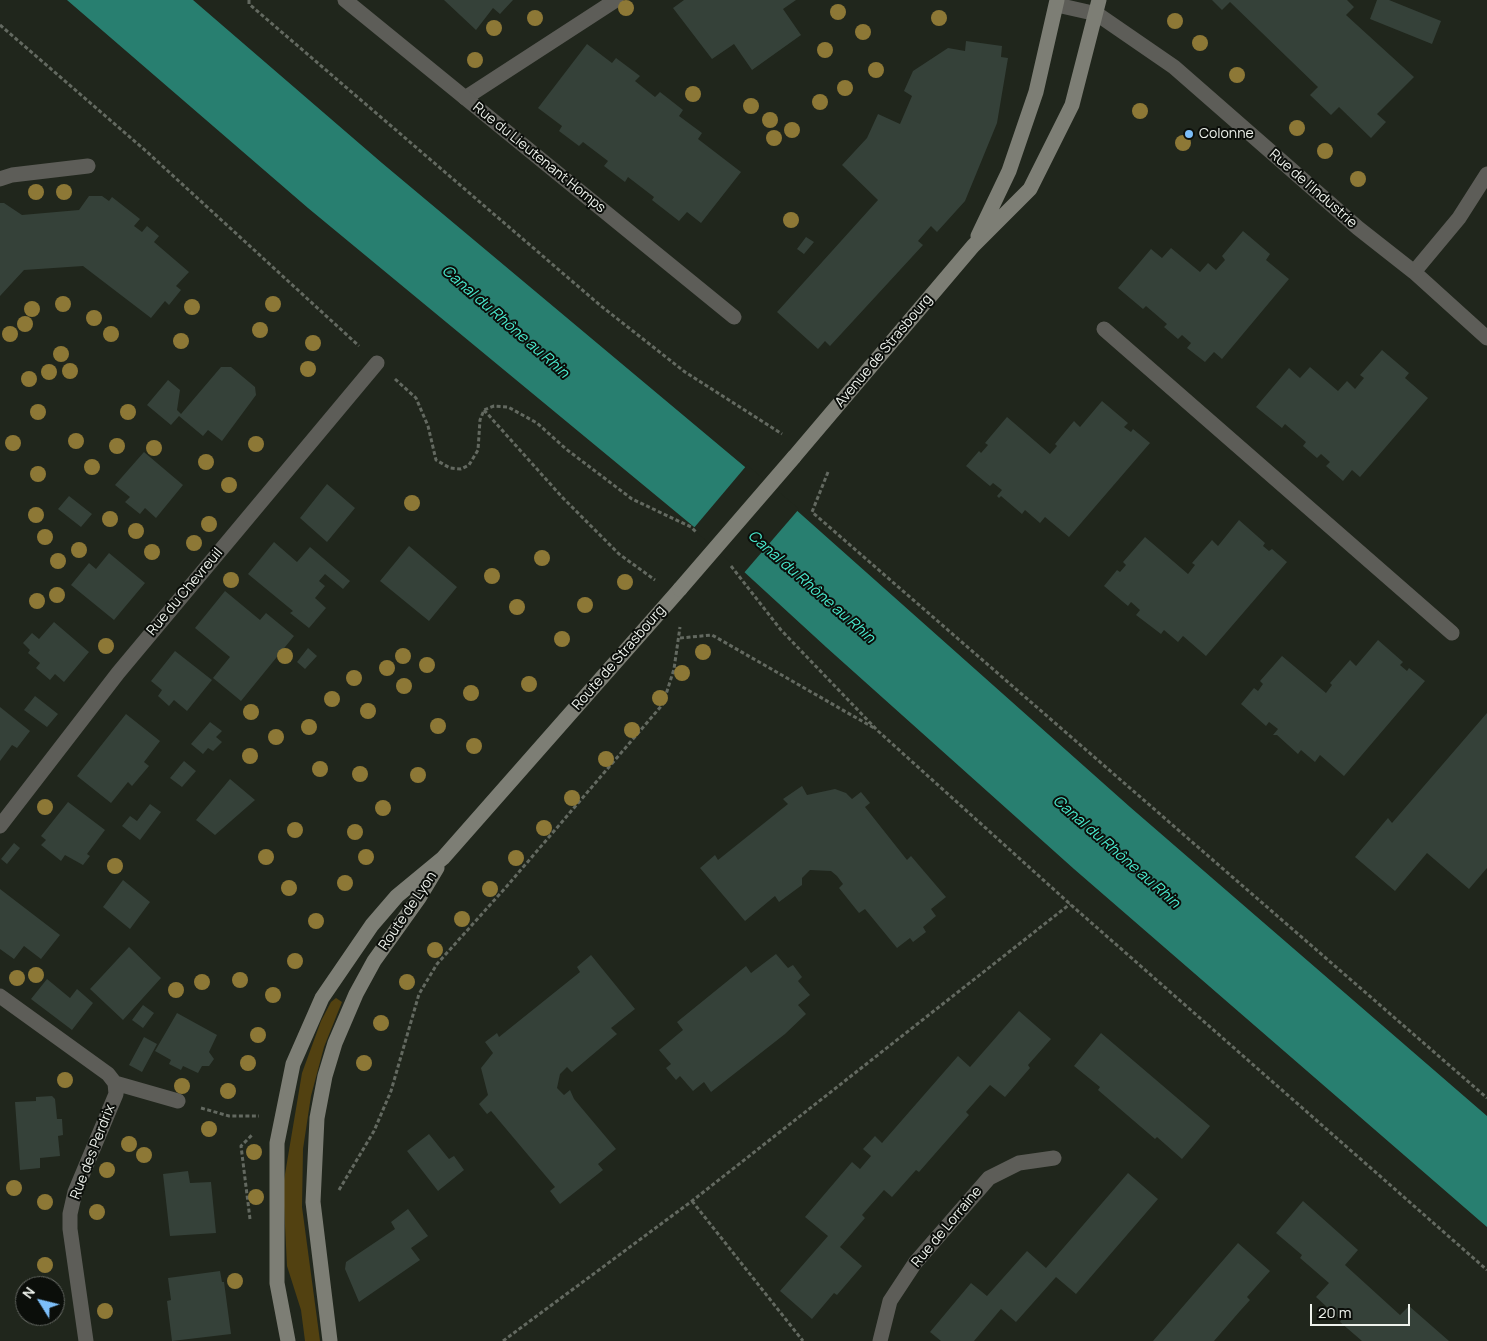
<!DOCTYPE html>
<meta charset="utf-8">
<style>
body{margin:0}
#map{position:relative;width:1487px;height:1341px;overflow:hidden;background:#20261c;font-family:Manrope,sans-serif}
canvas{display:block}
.north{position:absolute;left:15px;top:1276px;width:50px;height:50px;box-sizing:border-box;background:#0b0e0a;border:1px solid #666964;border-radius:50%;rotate:306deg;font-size:14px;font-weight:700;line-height:20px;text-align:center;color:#eef2ec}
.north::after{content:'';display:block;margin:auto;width:18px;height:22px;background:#7cbef9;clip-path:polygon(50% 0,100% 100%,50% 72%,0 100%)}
.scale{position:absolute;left:1310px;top:1304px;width:100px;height:22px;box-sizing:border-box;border:2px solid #eef2ec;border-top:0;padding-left:6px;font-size:15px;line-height:18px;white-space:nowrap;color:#eef2ec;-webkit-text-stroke:4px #0b0e0a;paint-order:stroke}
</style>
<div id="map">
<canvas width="1487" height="1341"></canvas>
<div class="north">N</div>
<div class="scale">20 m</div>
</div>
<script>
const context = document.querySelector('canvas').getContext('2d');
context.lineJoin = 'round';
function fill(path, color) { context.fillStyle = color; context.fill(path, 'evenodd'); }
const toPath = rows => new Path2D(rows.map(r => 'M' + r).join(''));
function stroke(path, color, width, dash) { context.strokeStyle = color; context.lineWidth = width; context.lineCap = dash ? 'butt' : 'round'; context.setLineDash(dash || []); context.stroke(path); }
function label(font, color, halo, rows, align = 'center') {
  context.font = font + ' Manrope,sans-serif'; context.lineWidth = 4; context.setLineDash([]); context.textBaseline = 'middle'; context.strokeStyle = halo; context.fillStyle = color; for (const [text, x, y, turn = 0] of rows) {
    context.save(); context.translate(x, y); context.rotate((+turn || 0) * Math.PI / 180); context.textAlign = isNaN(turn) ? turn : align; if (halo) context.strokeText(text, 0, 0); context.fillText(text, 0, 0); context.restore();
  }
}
fill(toPath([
 [336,998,342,1002,324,1047,311,1096,303,1149,302,1207,320,1341,305,1341,301,1310,287,1266,283,1186,302,1073,321,1021,331,1002]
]), '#524111');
fill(toPath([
 [67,0,193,0,382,163,794,508,1130,807,1487,1116,1487,1227,1074,869,826,647,705,536,308,208]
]), '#287f70');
fill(toPath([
 [747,465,799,509,743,574,693,529]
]), '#20261c');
fill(toPath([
 [444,0,513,0,500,14,493,8,476,30],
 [684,0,796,0,783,9,801,35,752,70,734,44,712,59,673,8],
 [1212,0,1347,0,1354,7,1346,15,1414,77,1377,114,1386,122,1371,138,1339,107,1331,115,1310,95,1318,87,1230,2,1222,10],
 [1377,0,1389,0,1441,21,1432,44,1370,19],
 [966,41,1002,46,1001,57,1008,58,997,123,965,201,937,232,931,226,918,241,923,245,830,346,825,341,818,349,777,312,878,200,842,165,867,138,878,114,900,124,912,96,904,91,913,71,948,48,965,51],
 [587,44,612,63,616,58,640,76,635,81,655,97,660,92,683,110,679,116,702,133,698,139,741,172,701,223,687,212,679,221,652,200,654,197,628,177,625,182,604,166,608,161,583,142,579,146,559,131,562,126,538,108],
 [89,196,102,196,109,201,112,197,140,219,134,226,142,232,147,226,159,236,154,242,189,272,176,286,181,290,169,305,165,301,151,318,83,266,24,270,0,296,0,203,4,203,22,215,79,210],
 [1243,231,1270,254,1266,260,1289,279,1222,359,1214,352,1205,362,1187,348,1191,343,1182,335,1178,339,1164,327,1167,324,1146,306,1143,309,1118,288,1151,249,1162,258,1171,248,1200,272,1208,263,1216,270,1225,260,1222,256],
 [806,237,814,242,804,254,797,249],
 [1382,350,1409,373,1405,378,1428,398,1360,477,1352,470,1343,481,1326,466,1330,462,1321,454,1317,458,1303,446,1306,442,1285,424,1282,428,1256,407,1289,368,1300,378,1310,367,1338,391,1347,381,1355,389,1364,378,1360,375],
 [221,367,231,367,255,387,256,395,222,441,208,430,203,436,179,416,171,425,147,405,168,380,180,390,177,410,181,414],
 [1102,401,1128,423,1124,427,1131,432,1133,429,1150,443,1069,537,1045,517,1040,523,1025,510,1022,514,1001,496,999,498,997,496,1002,490,993,483,990,486,966,466,979,451,981,453,988,445,985,443,1007,417,1050,454,1057,446,1055,444,1074,421,1080,427],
 [144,452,183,485,156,518,145,508,140,514,125,502,130,497,115,485],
 [327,484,355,508,327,542,300,518],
 [69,496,92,514,81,527,58,509],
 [1239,520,1265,543,1263,546,1269,551,1272,549,1287,562,1206,656,1183,636,1178,642,1164,630,1161,634,1136,615,1140,610,1131,602,1128,606,1104,586,1117,570,1120,572,1126,565,1123,562,1145,537,1188,574,1195,565,1192,563,1212,540,1218,546],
 [274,542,297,562,310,547,350,581,343,589,325,574,319,581,325,586,315,598,326,608,309,628,290,613,293,611,248,574],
 [409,546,457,587,429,621,380,581],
 [109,553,145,583,114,620,71,585,89,563,96,569],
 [225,591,260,620,266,613,294,636,241,701,213,678,230,657,195,628],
 [54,622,89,652,64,682,55,674,50,680,36,668,40,663,28,653,30,650,23,643,32,633,39,639],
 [1378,640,1403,662,1400,665,1407,671,1409,668,1425,681,1344,776,1320,755,1315,762,1301,750,1298,754,1277,735,1273,735,1278,729,1269,722,1266,726,1241,704,1254,688,1258,691,1263,684,1260,681,1282,656,1326,693,1332,685,1330,683,1350,660,1356,666],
 [308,648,317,656,305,669,297,662],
 [175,651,212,680,187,711,174,700,169,706,158,696,162,690,151,681],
 [35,696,58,714,47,727,24,710],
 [0,707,30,731,17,748,12,745,0,761],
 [1487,713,1487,868,1469,889,1427,853,1395,891,1355,857,1388,818,1392,823],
 [126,714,160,741,144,762,149,766,132,786,128,782,111,803,77,776],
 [210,722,222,731,216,737,222,742,213,751,208,748,203,754,191,744],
 [184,761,196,771,182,787,170,778],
 [230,779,255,800,215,835,196,820],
 [802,786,807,795,835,789,846,793,852,799,861,792,870,803,865,807,907,860,911,856,946,897,931,909,936,916,923,927,926,932,913,942,910,938,897,948,865,909,859,913,839,888,843,884,837,876,831,871,810,870,802,878,802,885,779,902,775,896,745,921,700,868,715,855,718,860,788,804,783,799],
 [68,802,105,830,87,854,90,856,83,865,65,855,61,861,41,845,46,840,41,836],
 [150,804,161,812,140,840,122,826,130,816,137,821],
 [14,843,20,848,7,864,1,859],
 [123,880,150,902,130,929,103,907],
 [0,889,60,935,41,959,24,946,14,959,0,949],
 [129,947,161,978,123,1020,90,989],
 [776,954,788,968,793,965,802,977,798,981,810,995,798,1005,806,1014,785,1034,711,1092,704,1082,693,1091,680,1076,676,1080,666,1068,671,1064,659,1050,683,1030,677,1022,746,966,751,973],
 [591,955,635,1009,611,1028,617,1034,572,1072,567,1067,560,1074,557,1088,564,1095,570,1090,574,1099,616,1149,598,1164,603,1170,560,1204,550,1191,555,1187,491,1111,487,1114,479,1104,488,1095,481,1068,493,1053,485,1042,497,1033,499,1037,580,972,577,967],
 [47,979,70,998,77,989,93,1003,72,1030,31,999],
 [143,1005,154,1013,143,1028,132,1020],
 [1019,1011,1051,1039,1028,1065,1030,1068,1005,1097,990,1085,966,1112,969,1115,919,1172,916,1170,892,1197,884,1190,862,1215,865,1218,840,1247,862,1266,837,1295,834,1293,812,1319,780,1291,828,1236,805,1217,852,1162,860,1169,871,1156,863,1149,875,1136,882,1143,958,1056,970,1067],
 [177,1013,217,1035,209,1052,214,1059,209,1066,202,1066,198,1073,183,1066,181,1070,169,1064,171,1060,155,1051],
 [1101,1033,1210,1126,1182,1159,1157,1137,1155,1139,1098,1090,1100,1087,1074,1066],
 [144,1037,157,1044,142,1072,129,1065],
 [52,1096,55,1099,57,1119,62,1119,63,1135,58,1136,60,1156,40,1158,40,1168,20,1170,15,1102,36,1101,36,1097],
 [429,1134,449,1159,454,1156,464,1170,438,1191,407,1151],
 [188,1171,190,1183,211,1182,216,1233,170,1236,163,1174],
 [1128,1173,1158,1199,1076,1294,1056,1277,1016,1322,1001,1309,974,1341,941,1341,930,1332,971,1283,987,1296,1027,1251,1046,1268],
 [1303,1201,1358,1250,1345,1265,1400,1315,1409,1306,1449,1341,1362,1341,1340,1322,1341,1320,1316,1297,1329,1283,1300,1258,1302,1255,1276,1233],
 [408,1209,428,1236,411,1248,420,1260,359,1302,345,1269,346,1262,395,1229,391,1222],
 [1238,1243,1270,1271,1247,1297,1250,1300,1240,1311,1214,1341,1153,1341],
 [220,1271,222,1282,224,1282,231,1334,172,1341,167,1301,171,1300,168,1278]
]), '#354139');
stroke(toPath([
 [249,0,249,4,601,306,685,372,782,434],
 [0,25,146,151,359,346],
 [395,379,416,398,428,426,436,460,450,468,461,469,469,465,478,450,480,420,484,410,494,406,508,407,537,423,566,449,632,499,691,527,696,532],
 [484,410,562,497,619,554,655,580],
 [828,472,812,512,1487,1098],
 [731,566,781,630,878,731,1070,904,1487,1270],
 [680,638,712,635,874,728],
 [201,1108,229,1116,259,1116],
 [339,1190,374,1131,391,1091,419,994,437,964,507,886,663,704,674,669,680,627],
 [692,1201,803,1341],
 [250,1219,241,1146,252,1135],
 [503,1341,692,1201,1070,904]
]), '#636960', 3, [4, 2.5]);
stroke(toPath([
 [465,98,616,0],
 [0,179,12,175,88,166],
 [1104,329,1452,633]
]), '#5d5d58', 15);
stroke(toPath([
 [345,0,734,317],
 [1057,5,1097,14,1174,67,1358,228,1414,272,1487,338],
 [1414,272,1459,218,1487,174],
 [0,826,118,673,377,363],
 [0,996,108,1074,115,1083,178,1101],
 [86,1341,70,1229,70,1214,75,1192,116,1094,115,1083],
 [880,1341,890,1301,915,1263,989,1178,1019,1163,1054,1158]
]), '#5d5d58', 15);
stroke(toPath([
 [978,236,1009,171,1036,92,1057,0],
 [794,457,973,246,1030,189,1072,105,1099,0],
 [288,1341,277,1283,277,1143,293,1064,322,998,372,925,397,896,443,858,680,589],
 [330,1341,313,1202,317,1118,325,1076,335,1043,356,994,374,961,419,898,437,868]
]), '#7d7e75', 15);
stroke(toPath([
 [680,589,794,457]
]), '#7d7e75', 15);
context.fillStyle = '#8d7836';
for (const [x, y] of [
 [626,8],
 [838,12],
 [535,18],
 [939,18],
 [1175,21],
 [494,28],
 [863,32],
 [1200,43],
 [825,50],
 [475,60],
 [876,70],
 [1237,75],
 [845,88],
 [693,94],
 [820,102],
 [751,106],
 [1140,111],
 [770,120],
 [1297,128],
 [792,130],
 [774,138],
 [1183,143],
 [1325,151],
 [1358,179],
 [36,192],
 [64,192],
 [791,220],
 [63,304],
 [273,304],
 [192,307],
 [32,309],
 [94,318],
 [25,324],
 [260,330],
 [10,334],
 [111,334],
 [181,341],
 [313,343],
 [61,354],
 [308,369],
 [70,371],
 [49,372],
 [29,379],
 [38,412],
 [128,412],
 [76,441],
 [13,443],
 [256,444],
 [117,446],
 [154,448],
 [206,462],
 [92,467],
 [38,474],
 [229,485],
 [412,503],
 [36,515],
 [110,519],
 [209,524],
 [136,531],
 [45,537],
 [194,543],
 [79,550],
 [152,552],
 [542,558],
 [58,561],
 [492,576],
 [231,580],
 [625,582],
 [57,595],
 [37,601],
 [585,605],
 [517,607],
 [562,639],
 [106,646],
 [703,652],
 [285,656],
 [403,656],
 [427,665],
 [387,668],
 [682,673],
 [354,678],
 [529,684],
 [404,686],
 [471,693],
 [660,698],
 [332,699],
 [368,711],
 [251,712],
 [438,726],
 [309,727],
 [632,730],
 [276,737],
 [474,746],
 [250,756],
 [606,759],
 [320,769],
 [360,774],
 [418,775],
 [572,798],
 [45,807],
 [383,808],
 [544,828],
 [295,830],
 [355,832],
 [266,857],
 [366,857],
 [516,858],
 [115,866],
 [345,883],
 [289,888],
 [490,889],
 [462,919],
 [316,921],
 [435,950],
 [295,961],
 [36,975],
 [17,978],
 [240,980],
 [202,982],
 [407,982],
 [176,990],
 [273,995],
 [381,1023],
 [258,1035],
 [248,1063],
 [364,1063],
 [65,1080],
 [182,1086],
 [228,1091],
 [209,1129],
 [129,1144],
 [254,1152],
 [144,1155],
 [107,1170],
 [14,1188],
 [256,1197],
 [45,1202],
 [97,1212],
 [45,1265],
 [235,1281],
 [105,1311]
]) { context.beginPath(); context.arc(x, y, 8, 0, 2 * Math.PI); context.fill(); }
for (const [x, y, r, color] of [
 [1189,134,5,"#7cbef9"]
]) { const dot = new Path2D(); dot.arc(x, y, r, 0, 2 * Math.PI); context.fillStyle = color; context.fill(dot); stroke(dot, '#0b0e0a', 2); }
label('14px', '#eef2ec', '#0b0e0a', [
 ["Colonne",1199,134]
], 'left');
label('14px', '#eef2ec', '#0b0e0a', [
 ["Rue du Lieutenant Homps",539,158,39],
 ["Rue de l'Industrie",1313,189,41],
 ["Avenue de Strasbourg",884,351,-50],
 ["Rue du Chevreuil",185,592,-50],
 ["Route de Strasbourg",619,658,-49],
 ["Route de Lyon",408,911,-56],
 ["Rue des Perdrix",93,1152,-69],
 ["Rue de Lorraine",947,1227,-50]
]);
label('italic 15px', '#48e8cc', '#0b0e0a', [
 ["Canal du Rhône au Rhin",505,322,41],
 ["Canal du Rhône au Rhin",811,587,41],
 ["Canal du Rhône au Rhin",1116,852,41]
]);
</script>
